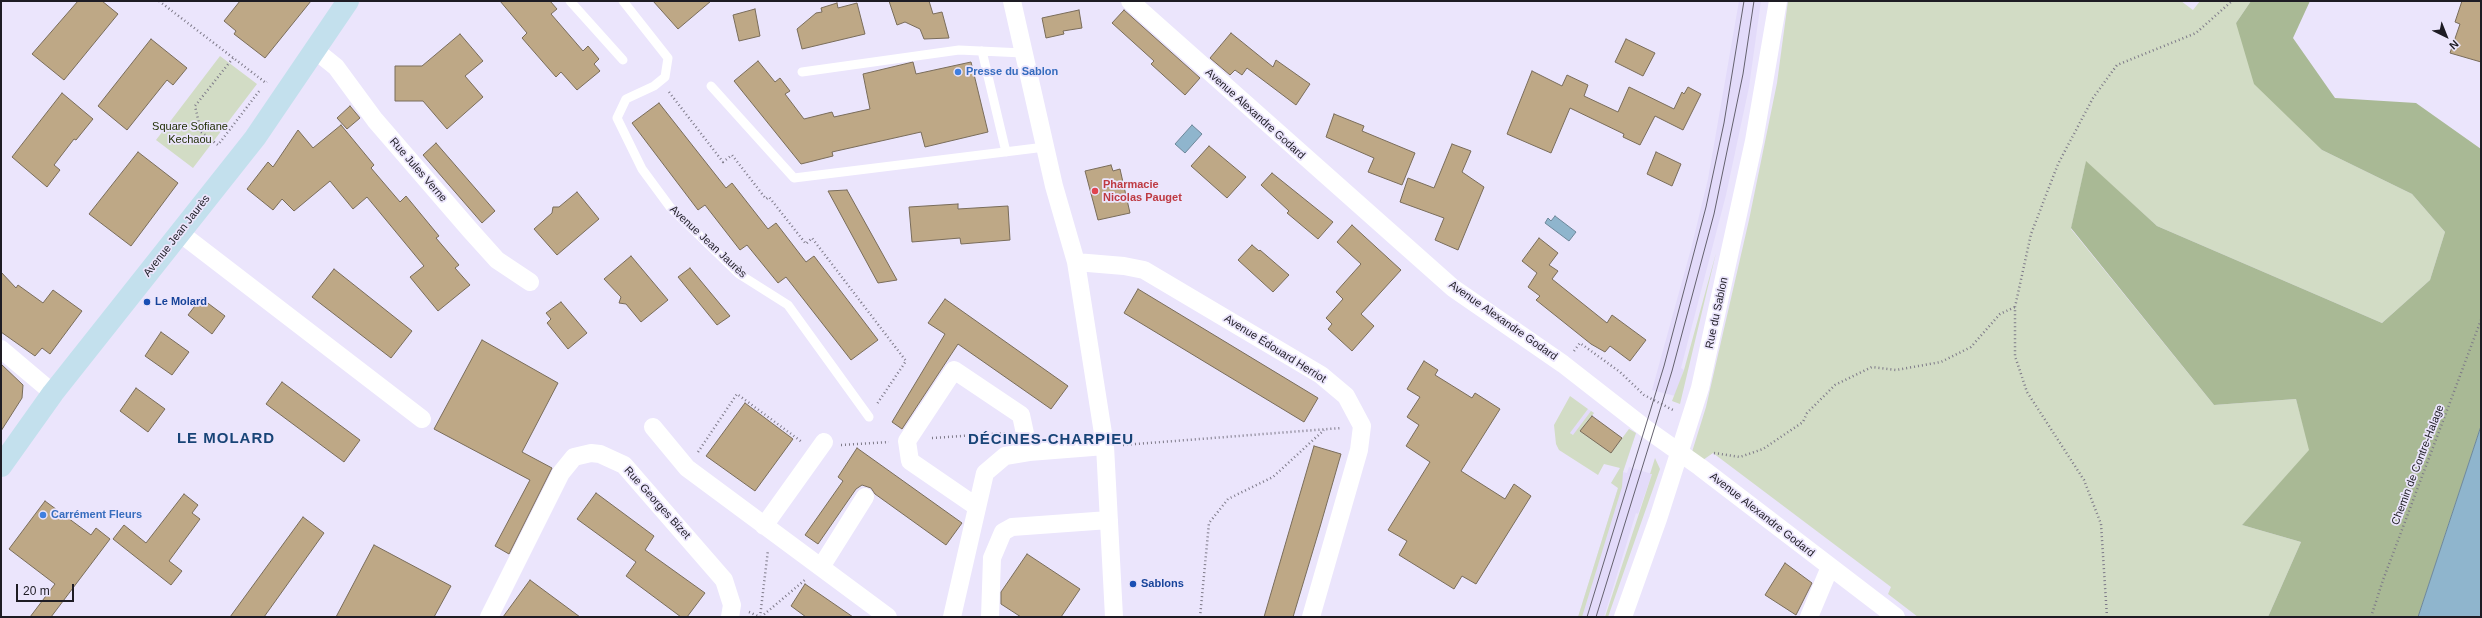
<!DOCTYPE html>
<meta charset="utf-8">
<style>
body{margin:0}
#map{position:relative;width:2482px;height:618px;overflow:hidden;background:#ebe5fc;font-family:Arial,sans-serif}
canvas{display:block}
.frame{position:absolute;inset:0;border:2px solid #1e1c24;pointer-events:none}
.north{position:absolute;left:2426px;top:16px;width:40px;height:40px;-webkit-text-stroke:3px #ebe5fc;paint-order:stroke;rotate:137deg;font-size:11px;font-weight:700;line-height:16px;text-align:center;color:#1e1c24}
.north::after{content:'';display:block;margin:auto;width:14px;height:18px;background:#1e1c24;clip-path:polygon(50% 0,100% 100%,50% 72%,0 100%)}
.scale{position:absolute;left:16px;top:584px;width:58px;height:18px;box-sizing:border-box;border:2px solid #1e1c24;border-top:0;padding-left:5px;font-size:12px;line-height:14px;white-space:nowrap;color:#1e1c24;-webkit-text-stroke:3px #ebe5fc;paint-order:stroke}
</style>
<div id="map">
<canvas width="2482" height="618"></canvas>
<div class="frame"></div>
<div class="north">N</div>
<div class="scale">20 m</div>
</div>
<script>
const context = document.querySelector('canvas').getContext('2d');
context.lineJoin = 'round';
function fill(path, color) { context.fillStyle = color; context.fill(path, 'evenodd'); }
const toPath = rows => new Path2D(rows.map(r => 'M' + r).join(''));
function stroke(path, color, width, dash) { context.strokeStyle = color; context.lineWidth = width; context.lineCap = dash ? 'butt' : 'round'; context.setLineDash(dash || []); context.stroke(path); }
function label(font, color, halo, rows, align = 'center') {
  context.font = font + ' Arial,sans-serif'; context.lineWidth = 3.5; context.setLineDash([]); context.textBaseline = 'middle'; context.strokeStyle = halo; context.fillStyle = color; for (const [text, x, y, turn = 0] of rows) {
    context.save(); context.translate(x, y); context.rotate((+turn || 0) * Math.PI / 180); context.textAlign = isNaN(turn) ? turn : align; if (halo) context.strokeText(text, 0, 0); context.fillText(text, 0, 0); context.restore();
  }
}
fill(toPath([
 [1739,1,1761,1,1749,87,1726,195,1681,368,1684,370,1675,396,1652,390,1691,249,1708,179],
 [1588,409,1594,413,1592,416,1622,438,1629,429,1636,433,1623,472,1627,473,1629,467,1652,474,1638,514,1636,513,1604,617,1578,617,1618,488,1611,483,1620,468,1570,433]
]), '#e3dbfa');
fill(toPath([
 [1788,1,2181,1,2193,10,2200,1,2251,1,2236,23,2322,150,2412,194,2445,232,2430,280,2382,323,2157,226,2086,162,2071,229,2214,405,2296,399,2310,450,2242,525,2301,542,2268,617,1918,617,1888,594,1891,587,1713,453,1703,460,1692,452,1706,407,1749,220,1777,83],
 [220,56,257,84,193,168,156,140],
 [1716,253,1680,404,1672,401,1684,370],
 [1570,396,1588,409,1570,433,1573,435,1591,411,1594,413,1580,431,1611,453,1629,429,1636,433,1623,472,1622,487,1582,617,1578,617,1618,488,1611,483,1620,468,1604,464,1598,475,1559,450,1556,444,1554,425],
 [1655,458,1660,469,1608,617,1605,617,1652,474,1650,474]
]), '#d2dcc5');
fill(toPath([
 [2251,1,2310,1,2293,38,2335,98,2416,103,2481,149,2481,426,2418,617,2268,617,2301,542,2242,525,2309,450,2296,399,2214,405,2071,228,2086,161,2157,226,2382,323,2430,280,2445,232,2412,194,2322,150,2254,84,2236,23]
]), '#a9b995');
const water = toPath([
 [1192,125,1202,134,1185,153,1175,144,1192,125],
 [1555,216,1576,232,1569,241,1545,223,1548,218,1551,221,1555,216],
 [2481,426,2481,617,2418,617,2481,426]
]);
fill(water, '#8fb5cd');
stroke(water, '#6d879a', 1);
const building = toPath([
 [78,1,102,1,118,14,64,80,32,54,78,1],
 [240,1,311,1,265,58,234,34,236,31,224,21,240,1],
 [500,1,550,1,557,9,551,14,583,51,588,46,599,59,594,64,600,71,577,90,561,72,556,77,522,38,527,33,500,1],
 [653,1,711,1,678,29,653,1],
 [889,1,929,1,933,14,942,12,949,38,924,39,920,29,905,22,897,25,889,1],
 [2462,1,2481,1,2481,62,2450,53,2460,24,2455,22,2462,1],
 [837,3,838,8,857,3,865,34,802,49,797,29,816,13,822,12,821,8,837,3],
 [755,9,760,36,739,41,733,15,755,9],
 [1079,10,1082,28,1063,31,1064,34,1046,38,1042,18,1079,10],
 [1124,10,1200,78,1185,95,1151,64,1154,61,1112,23,1124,10],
 [1231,33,1273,67,1276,60,1310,84,1296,105,1247,68,1242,75,1235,70,1230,75,1210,58,1231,33],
 [460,34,483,61,465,76,483,97,447,129,423,101,395,101,395,66,422,66,460,34],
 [151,39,187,68,173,85,167,80,127,130,98,106,151,39],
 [1626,39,1655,53,1643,76,1615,62,1626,39],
 [758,61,775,82,780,78,790,91,785,94,804,119,832,112,834,117,870,109,863,74,913,62,916,74,971,62,988,132,925,147,921,132,832,152,833,156,801,164,734,81,758,61],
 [1532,71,1562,86,1567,75,1588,85,1584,96,1618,112,1629,87,1674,109,1682,92,1684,94,1688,87,1701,94,1683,130,1655,116,1640,145,1623,137,1624,134,1570,108,1551,153,1507,134,1532,71],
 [62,93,93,119,76,140,74,139,54,165,60,170,47,187,12,157,62,93],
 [659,103,726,188,732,183,768,229,776,223,806,262,814,256,878,340,851,360,786,277,778,283,747,245,740,250,705,205,698,210,632,123,659,103],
 [350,106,360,118,347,129,337,118,350,106],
 [1334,114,1364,126,1362,131,1415,153,1402,185,1368,172,1374,158,1326,137,1334,114],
 [341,125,374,165,371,168,400,202,406,196,439,236,436,238,459,265,455,268,470,285,438,311,410,277,424,266,367,197,353,209,330,181,294,211,282,199,273,210,247,189,268,162,273,167,298,130,313,148,341,125],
 [436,143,495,211,482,223,423,155,436,143],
 [1452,144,1471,151,1462,172,1484,187,1458,250,1435,240,1444,218,1400,202,1408,178,1434,188,1452,144],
 [1209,146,1246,177,1227,198,1191,166,1209,146],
 [138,152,178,183,131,246,89,214,138,152],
 [1656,152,1681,164,1672,186,1647,174,1656,152],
 [1111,165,1113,171,1120,169,1130,213,1098,220,1085,171,1111,165],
 [1272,173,1333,222,1318,239,1287,213,1289,211,1261,185,1272,173],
 [847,190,897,280,878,283,828,191,847,190],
 [577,192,599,219,557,255,534,229,552,213,553,207,559,207,577,192],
 [958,204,958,209,1008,206,1010,240,961,244,960,238,912,242,909,207,958,204],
 [1352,225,1401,270,1361,314,1374,326,1352,351,1328,329,1332,324,1326,318,1343,299,1336,292,1361,264,1337,242,1352,225],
 [1539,238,1558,253,1549,265,1558,271,1552,279,1607,323,1612,315,1646,340,1630,361,1610,346,1605,352,1591,344,1536,300,1540,296,1528,287,1537,273,1522,261,1539,238],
 [1252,245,1259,251,1260,250,1289,275,1273,292,1238,260,1252,245],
 [631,256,668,300,641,322,626,304,619,303,621,297,604,279,631,256],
 [690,268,730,316,717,325,678,277,690,268],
 [334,269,412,331,391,358,312,297,334,269],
 [1,272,16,288,18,285,43,303,53,290,82,311,50,354,42,348,35,356,1,332,1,272],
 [1138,289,1318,398,1304,422,1124,313,1138,289],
 [201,298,225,316,212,334,188,315,201,298],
 [945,299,1068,386,1051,409,958,344,902,429,892,422,945,334,928,323,945,299],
 [561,302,587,333,568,349,547,323,551,319,546,313,561,302],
 [161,332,189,352,172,375,145,356,161,332],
 [482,340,558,383,522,452,552,468,509,554,495,546,530,480,434,429,482,340],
 [1424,361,1438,370,1435,375,1472,398,1475,393,1500,409,1461,471,1505,499,1514,484,1531,496,1476,584,1462,576,1454,589,1399,555,1407,541,1388,530,1430,462,1406,446,1419,425,1407,417,1420,397,1407,389,1424,361],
 [1,364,23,385,22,398,1,431,1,364],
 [282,382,360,440,344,462,266,404,282,382],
 [136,388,165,409,148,432,120,411,136,388],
 [745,403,793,439,755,491,706,456,745,403],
 [1592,416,1622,438,1611,453,1580,431,1592,416],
 [1314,446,1341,454,1320,527,1293,617,1264,617,1314,446],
 [857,448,962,523,946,545,875,494,871,488,862,485,856,489,818,544,805,535,843,481,838,477,857,448],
 [596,493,654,536,645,550,705,593,687,617,681,617,626,576,636,562,577,519,596,493],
 [184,494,198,505,192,513,200,519,169,561,182,571,171,585,113,539,124,525,146,543,184,494],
 [45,501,91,535,96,528,110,539,51,617,30,617,55,584,9,549,45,501],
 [303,517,324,533,264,617,230,617,303,517],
 [374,545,451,586,434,617,336,617,374,545],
 [1027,554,1080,589,1061,617,1021,617,1001,604,1001,592,1027,554],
 [1785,563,1812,583,1796,615,1765,595,1785,563],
 [530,580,580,617,503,617,530,580],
 [805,584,824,597,853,617,806,617,791,606,805,584]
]);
fill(building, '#bea886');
stroke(building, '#796c5a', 1);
stroke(toPath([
 [159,1,266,83,267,82],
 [233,58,195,106,201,132,218,145,260,90],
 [669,92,723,162,732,155,766,199,769,197,806,244,812,238,906,361,877,404],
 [1574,351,1580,343,1620,372,1644,395,1673,410],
 [932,438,1007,433],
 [841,445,889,442],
 [1123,445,1341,428],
 [698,452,737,394,802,442],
 [1714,453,1740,457,1763,449,1803,422,1807,413,1835,385,1872,367,1896,370,1941,362,1971,347,2000,314,2015,307],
 [749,612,760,617],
 [760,617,768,550],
 [761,617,806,579],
 [1200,617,1209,523,1228,499,1273,477,1324,430],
 [2107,617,2101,524,2084,480,2027,392,2015,356,2015,307,2031,234,2058,164,2093,98,2117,65,2196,33,2232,1],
 [2371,617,2383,580,2481,320]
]), '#7d7988', 2.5, [1, 3]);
stroke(toPath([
 [570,1,623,60],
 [623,1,668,58,665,77,654,86,626,99,617,118,642,169,670,207,739,274,788,305,869,417],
 [982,51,1006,152],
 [802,72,959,50,1023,53],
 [711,86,794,178,1045,147]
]), '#fff', 9);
stroke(toPath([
 [1012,1,1054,186,1076,262,1105,446,1114,617],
 [1130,1,1453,288,1563,364,1645,428,1700,467,1896,617],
 [315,50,336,67,375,120,470,230,497,260,530,282],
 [180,233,422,419],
 [1076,262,1124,266,1144,270,1321,375,1346,396,1362,426,1359,450,1311,617],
 [1,349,53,393],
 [653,427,687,468,888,617],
 [977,507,910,461,907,441,954,370,1021,415,1029,452],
 [764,526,824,442],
 [821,567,865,497],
 [489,617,561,473,574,457,591,453,600,454,624,465,724,580,732,605,730,617],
 [952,617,985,473,1005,456,1029,452,1105,446],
 [990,617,992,558,1003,532,1012,527,1109,520],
 [1623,617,1658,519,1700,388,1754,141,1778,1],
 [1809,617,1830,567]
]), '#fff', 18);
stroke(toPath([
 [1,466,53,393,255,138,348,1]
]), '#c3e0ed', 22);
stroke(toPath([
 [1587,617,1664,366,1706,207,1724,123,1744,1],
 [1596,617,1672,371,1714,214,1743,74,1754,1]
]), '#64616e', 1);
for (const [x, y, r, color] of [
 [958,72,4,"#3f7fe0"],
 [1095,191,4,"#e0444e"],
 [147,302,4,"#1a4fb4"],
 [43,515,4,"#3f7fe0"],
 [1133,584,4,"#1a4fb4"]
]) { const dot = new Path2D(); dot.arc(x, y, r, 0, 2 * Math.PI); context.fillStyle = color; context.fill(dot); stroke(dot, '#ebe5fc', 1.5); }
label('bold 11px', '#366cbe', '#ebe5fc', [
 ["Presse du Sablon",966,72],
 ["Carrément Fleurs",51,515]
], 'left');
label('11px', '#1e1c24', '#ebe5fc', [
 ["Avenue Alexandre Godard",1255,114,42],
 ["Rue Jules Verne",418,170,49],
 ["Avenue Jean Jaurès",177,236,-52],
 ["Avenue Jean Jaurès",708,242,43],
 ["Rue du Sablon",1717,313,-78],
 ["Avenue Alexandre Godard",1503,321,35],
 ["Avenue Édouard Herriot",1275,349,32],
 ["Chemin de Contre-Halage",2418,465,-69],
 ["Rue Georges Bizet",657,503,48],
 ["Avenue Alexandre Godard",1762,515,38]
]);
label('11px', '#223006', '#ebe5fc', [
 ["Square Sofiane",190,127],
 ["Kechaou",190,140]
]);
label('bold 11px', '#be3a42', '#ebe5fc', [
 ["Pharmacie",1103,185],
 ["Nicolas Pauget",1103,198]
], 'left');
label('bold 11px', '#164399', '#ebe5fc', [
 ["Le Molard",155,302],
 ["Sablons",1141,584]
], 'left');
context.letterSpacing = '1px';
label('bold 15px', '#184477', '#ebe5fc', [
 ["LE MOLARD",226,439],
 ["DÉCINES-CHARPIEU",1051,440]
]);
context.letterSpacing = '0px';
</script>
